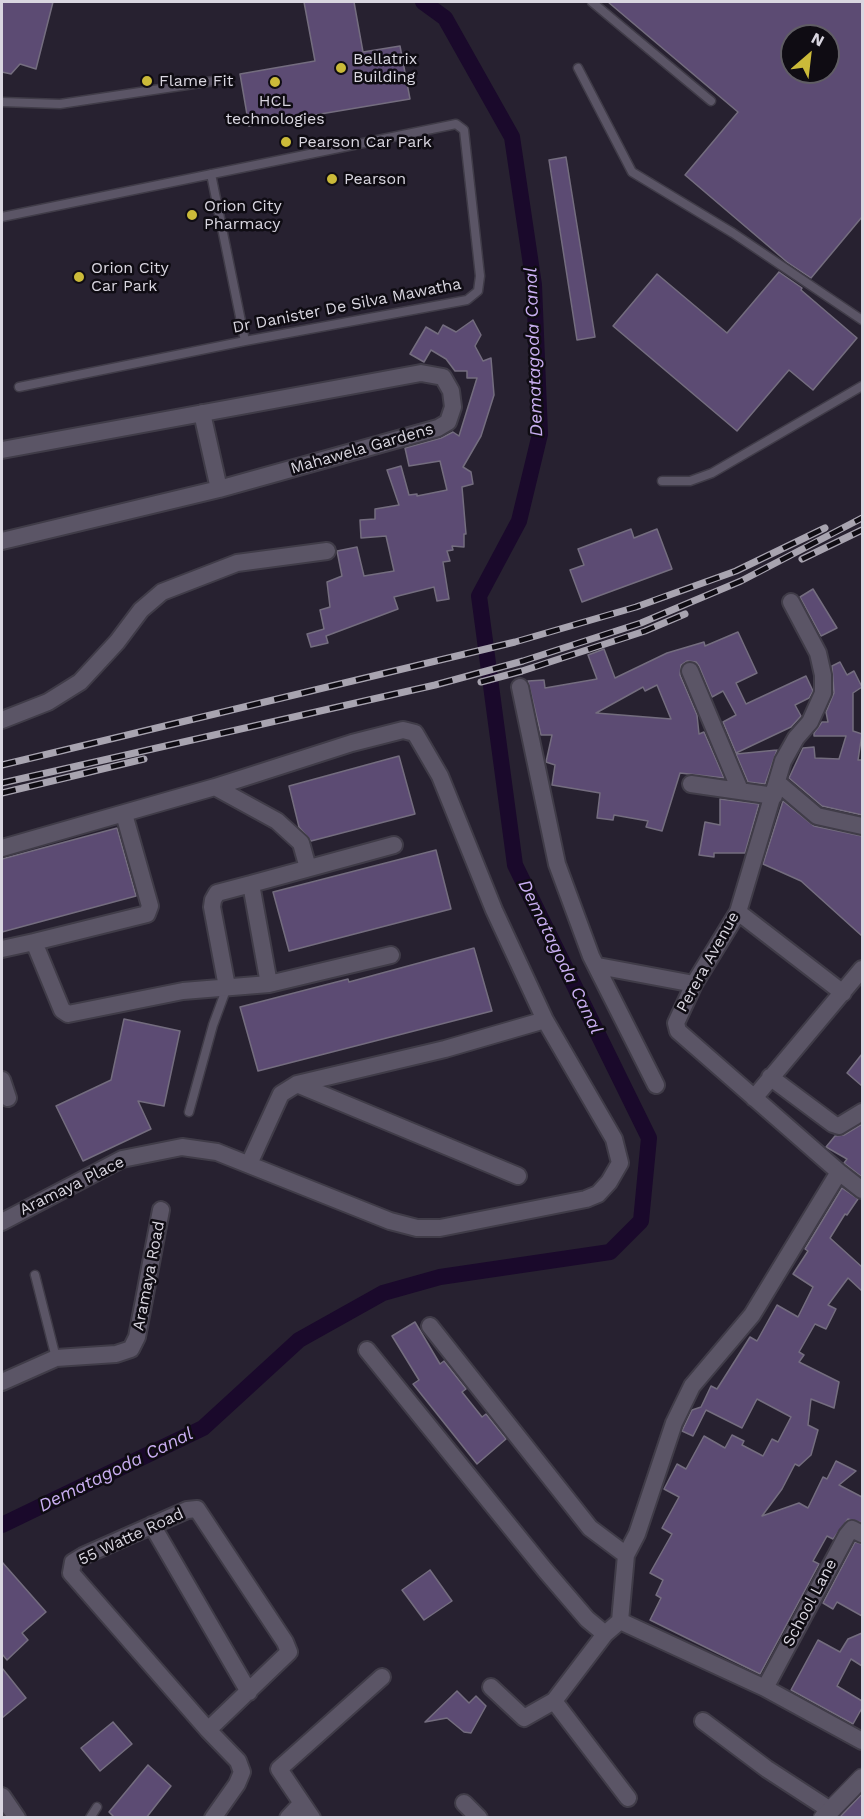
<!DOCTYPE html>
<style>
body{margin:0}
#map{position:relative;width:864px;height:1819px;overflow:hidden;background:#272130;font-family:"Work Sans",sans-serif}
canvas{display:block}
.frame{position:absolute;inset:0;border:3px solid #d9d6e0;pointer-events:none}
.north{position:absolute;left:780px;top:24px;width:60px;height:60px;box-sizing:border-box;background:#0f0c13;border:2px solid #605d65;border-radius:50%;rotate:28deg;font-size:16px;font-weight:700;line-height:24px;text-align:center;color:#d9d6e0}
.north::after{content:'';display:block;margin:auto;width:21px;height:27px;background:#cbba39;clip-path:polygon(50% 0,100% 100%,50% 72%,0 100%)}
</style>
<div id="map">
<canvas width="864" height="1819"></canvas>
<div class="frame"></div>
<div class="north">N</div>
</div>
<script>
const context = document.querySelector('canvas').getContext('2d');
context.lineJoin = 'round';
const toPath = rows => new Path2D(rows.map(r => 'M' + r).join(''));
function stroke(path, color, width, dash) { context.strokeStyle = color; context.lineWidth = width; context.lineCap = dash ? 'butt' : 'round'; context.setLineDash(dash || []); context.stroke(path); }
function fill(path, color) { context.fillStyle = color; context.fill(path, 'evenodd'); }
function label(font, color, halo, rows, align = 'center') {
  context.font = font + ' "Work Sans",sans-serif'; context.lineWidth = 5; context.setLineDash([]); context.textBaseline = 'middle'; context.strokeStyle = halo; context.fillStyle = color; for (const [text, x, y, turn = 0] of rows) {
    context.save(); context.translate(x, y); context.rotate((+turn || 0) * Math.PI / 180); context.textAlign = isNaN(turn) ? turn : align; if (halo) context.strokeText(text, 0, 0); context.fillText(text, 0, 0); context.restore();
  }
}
stroke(toPath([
 [2,1525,203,1428,299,1340,383,1293,440,1277,610,1252,641,1221,649,1138,515,865,479,596,519,521,540,434,534,285,512,137,445,18,423,2]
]), '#1a092b', 16);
const building = toPath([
 [2,2,53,2,36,69,20,64,11,74,2,72,2,2],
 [304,2,354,2,363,52,400,46,410,99,249,126,240,74,315,61,304,2],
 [608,2,862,2,862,217,811,278,787,262,685,175,738,112,608,2],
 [792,36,828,36,828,72,792,72,792,36],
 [566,157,595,337,577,340,549,160,566,157],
 [779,272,802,288,801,290,857,338,813,390,789,370,737,431,613,326,657,274,727,333,779,272],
 [473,320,481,335,475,346,483,361,491,358,494,395,481,436,463,467,471,472,473,484,462,487,466,534,464,534,464,547,452,546,453,550,447,551,450,561,443,562,449,599,437,601,434,587,394,597,398,609,326,636,328,643,311,647,307,634,324,629,320,610,330,607,327,582,342,576,337,551,357,547,364,576,394,571,386,536,361,538,360,520,375,519,375,509,399,505,387,470,401,466,409,495,417,494,417,496,447,490,440,461,409,466,405,448,441,438,453,432,459,436,477,378,467,378,467,371,455,371,446,359,431,350,424,362,410,354,426,327,438,334,443,325,456,332,473,320],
 [631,529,634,538,657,529,672,569,582,602,570,570,584,565,578,549,631,529],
 [813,589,837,628,821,636,800,597,813,589],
 [738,632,757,673,736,683,746,704,806,676,813,691,809,698,795,705,801,716,791,727,736,753,723,722,736,715,723,691,712,697,699,666,696,662,687,661,681,665,680,675,697,715,699,734,704,732,724,778,680,773,662,831,646,827,648,821,614,815,613,820,597,818,600,793,552,785,555,765,546,762,552,735,541,735,528,681,544,680,545,688,597,679,588,655,604,649,615,678,667,653,704,642,705,646,738,632],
 [657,685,671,719,596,713,643,687,645,691,657,685],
 [840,662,847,675,854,671,862,687,853,693,853,731,862,734,858,760,862,760,862,815,822,806,789,778,803,748,814,747,815,758,839,759,846,736,814,736,814,733,822,722,828,722,826,712,834,693,832,666,840,662],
 [777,750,765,784,748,782,736,754,777,750],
 [399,756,415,814,311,841,299,827,289,786,399,756],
 [720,799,759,804,745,853,714,853,714,857,699,855,705,822,720,825,720,799],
 [783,801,814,826,862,836,862,936,801,881,763,864,783,801],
 [117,828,136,896,2,932,2,859,117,828],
 [436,850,451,909,289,951,273,892,436,850],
 [474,948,492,1011,258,1071,240,1007,348,979,349,982,474,948],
 [124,1019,180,1031,164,1106,138,1101,151,1129,83,1161,56,1106,111,1080,124,1019],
 [862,1054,862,1086,847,1073,862,1054],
 [862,1124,862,1177,844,1163,847,1159,826,1147,835,1136,844,1135,862,1124],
 [842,1188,858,1199,847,1215,845,1214,830,1238,862,1267,862,1291,848,1278,828,1305,836,1309,826,1329,815,1324,799,1352,804,1355,799,1362,839,1382,834,1408,811,1399,808,1425,818,1430,811,1455,799,1466,795,1464,782,1489,762,1516,799,1503,808,1508,823,1477,827,1479,836,1461,856,1471,839,1485,862,1497,862,1523,848,1519,833,1539,827,1536,813,1561,819,1564,760,1674,650,1620,661,1598,656,1595,663,1580,650,1573,672,1534,662,1528,679,1497,664,1489,677,1464,686,1469,704,1436,725,1448,732,1435,744,1441,742,1445,763,1456,772,1439,778,1442,791,1417,757,1399,742,1428,706,1410,693,1436,682,1431,692,1410,701,1407,711,1386,717,1389,750,1337,757,1341,777,1305,798,1317,813,1287,793,1274,808,1251,805,1249,842,1188],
 [415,1322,440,1364,444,1361,466,1389,462,1392,482,1417,486,1414,506,1439,477,1464,413,1384,419,1380,392,1336,415,1322],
 [855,1542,862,1544,862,1616,837,1602,833,1609,823,1603,855,1542],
 [2,1562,46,1612,22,1633,28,1640,7,1660,2,1654,2,1562],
 [430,1570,452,1601,424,1620,402,1590,430,1570],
 [862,1633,862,1666,851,1659,837,1686,862,1701,862,1708,853,1724,791,1690,818,1640,840,1652,848,1639,862,1633],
 [2,1668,26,1698,2,1718,2,1668],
 [457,1691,469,1703,476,1696,486,1706,471,1733,464,1732,447,1718,425,1722,457,1691],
 [113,1722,132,1744,100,1771,81,1748,113,1722],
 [148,1765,171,1786,146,1818,115,1818,109,1812,148,1765],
 [862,1794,862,1818,839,1818,862,1794]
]);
fill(building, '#5c4b73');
stroke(building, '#746d7f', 1.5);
const lane = toPath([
 [592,2,711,101],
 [578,68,632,172,733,233,862,320],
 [2,102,60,104,227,79],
 [211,174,245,341],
 [2,217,456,124,464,130,480,276,478,291,467,300,245,341,19,387],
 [662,481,690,481,712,473,862,386],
 [189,1112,213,1025,227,987],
 [35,1275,56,1358],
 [90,1818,97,1807]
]);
const street = toPath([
 [202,413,219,489],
 [2,450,421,373,443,377,451,391,453,407,448,422,438,428,219,489,2,541],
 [791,602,818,653,823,675,823,693,810,722,796,738,783,761,738,912,694,984,676,1023,678,1031,839,1172,862,1190],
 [690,671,740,790],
 [520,687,557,864,591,956,656,1085],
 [2,720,48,702,80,682,117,642,141,610,162,592,237,563,327,551],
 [778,783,817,816,862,826],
 [691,784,774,796],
 [215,787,277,821,301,843,308,868],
 [2,848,215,787,352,743,403,730,415,733,440,776,494,910,545,1020,614,1139,620,1163,609,1182,598,1194,586,1199,440,1228,417,1228,390,1221,217,1152,182,1147,122,1159,2,1222],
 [738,912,843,993],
 [34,942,147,914,150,906,124,814],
 [2,949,34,942,62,1010,68,1014,183,991,269,984,251,884,394,845],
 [598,966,694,984],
 [269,984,391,955],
 [227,987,212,907,213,900,217,893,251,884],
 [770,1077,833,1124,839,1126,862,1112],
 [2,1080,8,1098],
 [297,1084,518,1176],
 [754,1098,862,969],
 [249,1164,281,1094,297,1084,445,1049,545,1020],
 [430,1326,590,1528,626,1555],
 [367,1350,545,1570,587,1619,605,1634,620,1621,765,1688,862,1741],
 [2,1382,56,1358,116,1354,131,1349,137,1337,161,1210],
 [152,1525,249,1692],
 [620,1621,626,1555,637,1534,674,1423,692,1386,752,1315,839,1172],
 [605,1634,554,1701,628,1798],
 [491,1687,524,1718,554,1701],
 [765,1688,847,1535,852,1529,862,1534],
 [703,1721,767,1769,830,1810],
 [208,1730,289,1652,285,1642,197,1509,187,1510,83,1556,73,1562,71,1573,208,1730,238,1761,242,1772,237,1784,213,1818],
 [2,1796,17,1818],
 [464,1803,479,1818],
 [288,1818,302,1803],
 [312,1818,279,1769,382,1677]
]);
const secondary = toPath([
 [823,1818,862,1778]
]);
stroke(lane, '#403c48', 11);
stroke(street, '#403c48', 20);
stroke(secondary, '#403c48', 21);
stroke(lane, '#5b5566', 8);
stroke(street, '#5b5566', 16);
stroke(secondary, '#5b5566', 18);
const rail = toPath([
 [802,559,862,530],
 [481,682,522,671,645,631,685,614],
 [2,765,515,642,636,607,736,571,825,528],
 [2,783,435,685,523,661,641,623,741,581,862,518],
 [2,793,144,759]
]);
stroke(rail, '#a8a4b0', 7);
stroke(rail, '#0f0c13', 4.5, [14]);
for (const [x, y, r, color] of [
 [341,68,6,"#cbba39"],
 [147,81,6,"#cbba39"],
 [275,82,6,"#cbba39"],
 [286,142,6,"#cbba39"],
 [332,179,6,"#cbba39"],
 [192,215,6,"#cbba39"],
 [79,277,6,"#cbba39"]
]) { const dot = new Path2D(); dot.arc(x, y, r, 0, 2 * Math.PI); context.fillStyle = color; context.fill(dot); stroke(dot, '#0f0c13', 2); }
label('16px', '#d9d6e0', '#0f0c13', [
 ["Bellatrix",353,59],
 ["Building",353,77],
 ["Flame Fit",159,81],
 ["HCL",275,101,"center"],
 ["technologies",275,119,"center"],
 ["Pearson Car Park",298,142],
 ["Pearson",344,179],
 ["Orion City",204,206],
 ["Pharmacy",204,224],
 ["Orion City",91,268],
 ["Car Park",91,286]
], 'left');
label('16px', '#d9d6e0', '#0f0c13', [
 ["Dr Danister De Silva Mawatha",347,306,-11],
 ["Mahawela Gardens",362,449,-16],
 ["Perera Avenue",708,962,-61],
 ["Aramaya Place",72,1186,-26],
 ["Aramaya Road",149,1276,-79],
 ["55 Watte Road",131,1537,-25],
 ["School Lane",810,1603,-62]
]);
label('italic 18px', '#caaff2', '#0f0c13', [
 ["Dematagoda Canal",534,352,-92],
 ["Dematagoda Canal",560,957,64],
 ["Dematagoda Canal",116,1470,-26]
]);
</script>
